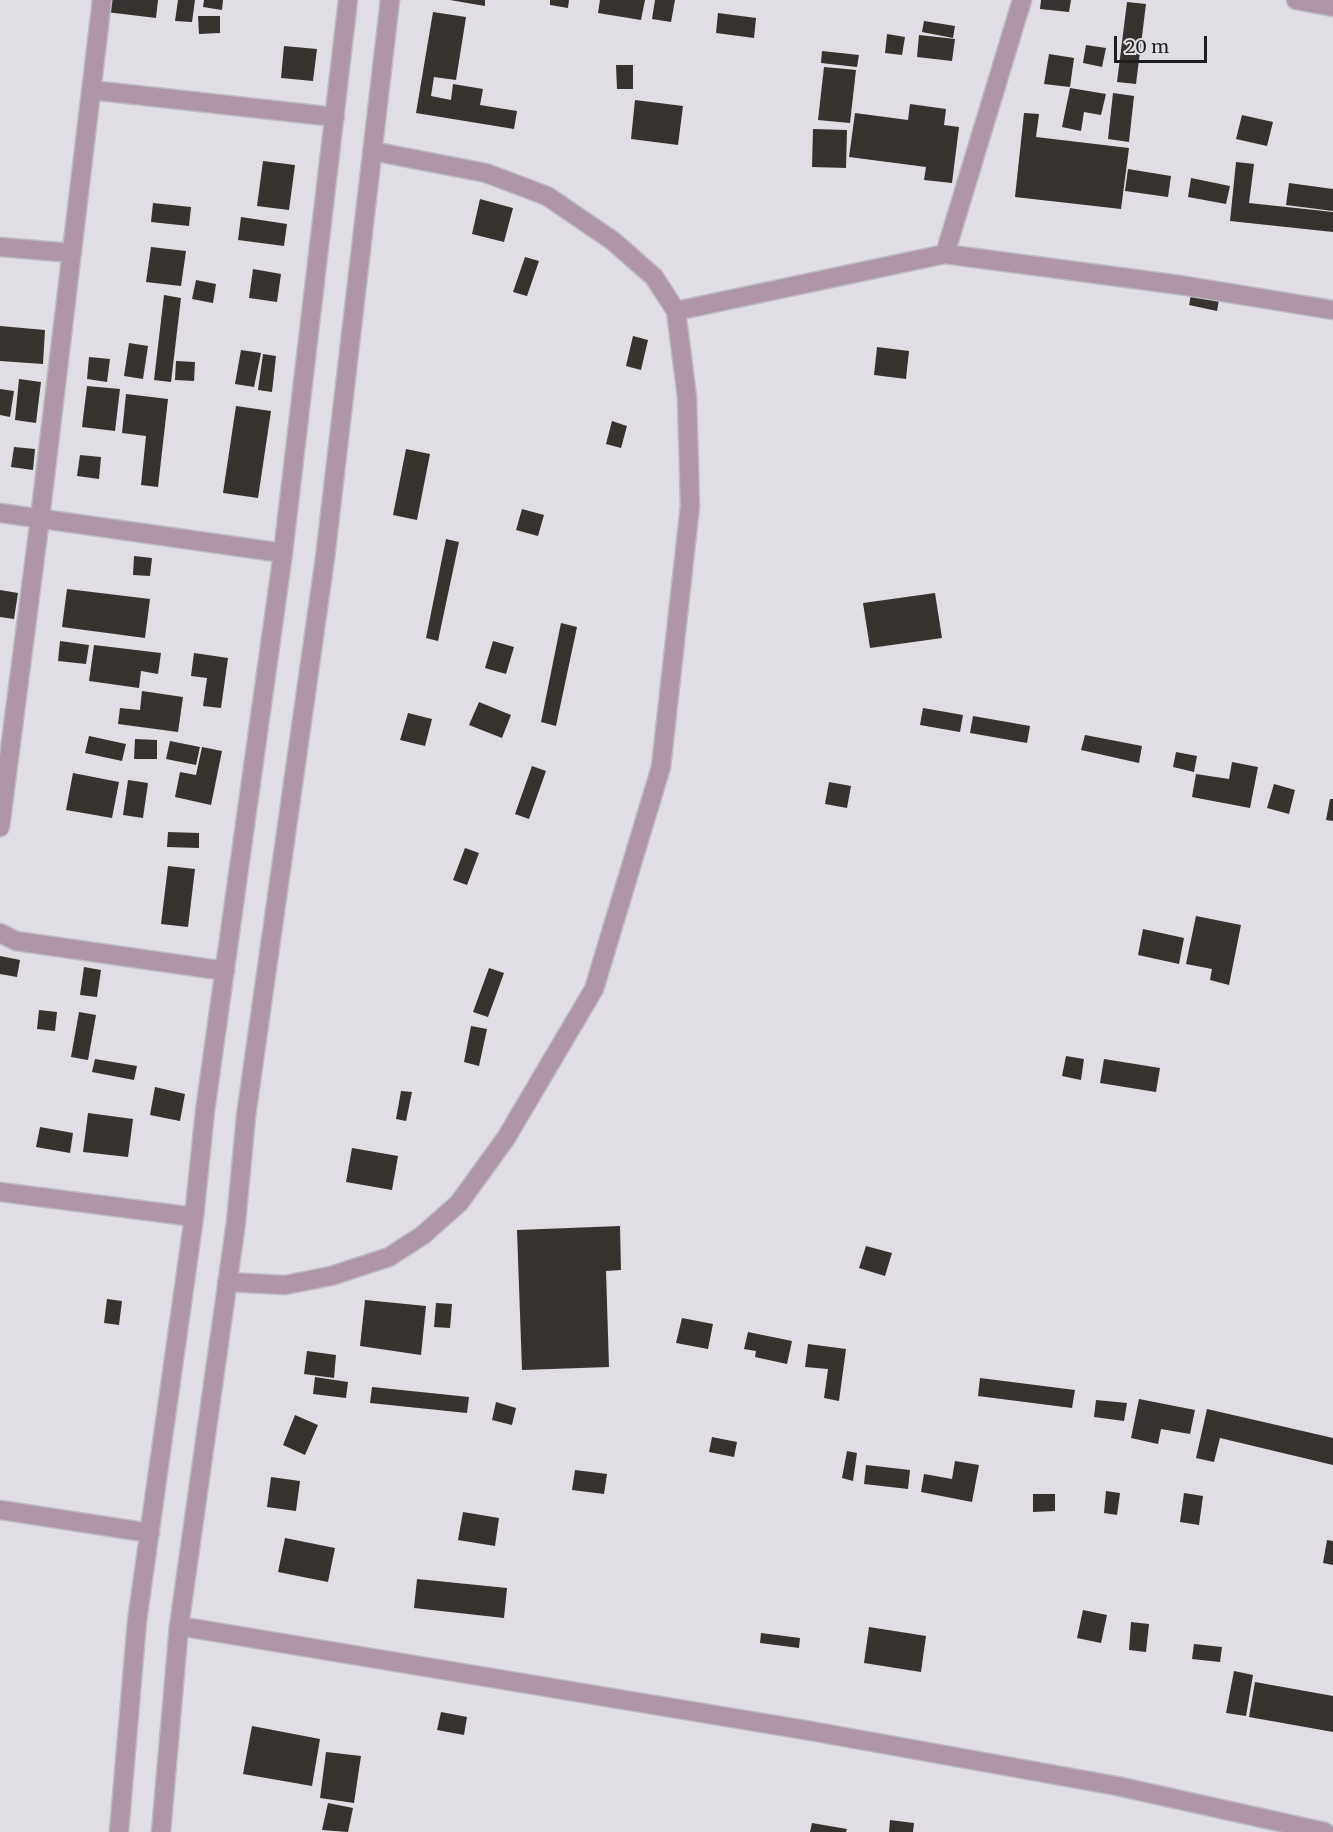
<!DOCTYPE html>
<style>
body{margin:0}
#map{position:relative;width:1333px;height:1832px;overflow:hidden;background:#e0dde5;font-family:Merriweather,serif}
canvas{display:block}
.scale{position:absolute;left:1114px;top:36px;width:93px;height:27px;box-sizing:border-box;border:3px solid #1f1e21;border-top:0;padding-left:8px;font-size:18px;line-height:21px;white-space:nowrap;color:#1f1e21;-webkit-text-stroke:4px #e0dde5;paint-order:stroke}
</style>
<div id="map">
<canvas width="1333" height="1832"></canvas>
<div class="scale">20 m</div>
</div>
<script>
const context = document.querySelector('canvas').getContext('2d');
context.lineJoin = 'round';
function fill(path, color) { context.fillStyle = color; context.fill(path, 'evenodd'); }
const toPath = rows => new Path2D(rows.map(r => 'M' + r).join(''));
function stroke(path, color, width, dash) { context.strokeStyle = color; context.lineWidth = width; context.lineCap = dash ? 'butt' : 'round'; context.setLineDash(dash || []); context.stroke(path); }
fill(toPath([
 [99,0,158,0,156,18,98,11],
 [178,0,195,0,192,22,175,21],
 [204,0,223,0,222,10,203,7],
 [450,0,485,0,485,6],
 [550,0,569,0,568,8,550,5],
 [600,0,645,0,641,20,598,13],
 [655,0,675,0,671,22,652,19],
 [1041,0,1071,0,1069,12,1040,9],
 [1127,2,1146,4,1136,84,1117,82],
 [433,12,466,17,456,80,434,77,431,96,451,100,453,84,483,89,480,105,517,111,514,129,416,113],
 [718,13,756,18,754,38,716,33],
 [198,16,220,16,220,33,199,34],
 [924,21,955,26,953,38,922,32],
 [887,34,905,37,902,55,885,53],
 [919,35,955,39,952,61,917,57],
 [1086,45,1106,48,1102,67,1083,63],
 [284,46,317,49,313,81,281,78],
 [822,51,859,55,857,67,821,63],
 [1049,54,1074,58,1070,87,1044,84],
 [616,65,633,65,633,89,617,89],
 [824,67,856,70,850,123,818,120],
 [1070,88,1106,94,1101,115,1084,112,1081,131,1062,127],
 [1113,93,1134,96,1129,142,1108,139],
 [635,100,683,106,678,145,631,139],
 [910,104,946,109,944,125,959,127,952,183,924,180,926,167,849,157,855,113,908,120],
 [1024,113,1039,114,1036,137,1129,148,1121,209,1015,197],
 [1242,115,1273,122,1267,146,1236,139],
 [813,129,847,130,846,168,812,167],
 [263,161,295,165,289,210,257,206],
 [1236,162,1254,164,1249,203,1333,212,1333,232,1230,221],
 [1128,169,1171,176,1168,197,1125,191],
 [1191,178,1230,186,1226,204,1188,197],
 [1289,183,1333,189,1333,211,1286,205],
 [480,199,513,208,504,242,472,234],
 [153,203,191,207,189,226,151,222],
 [241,217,287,224,284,246,238,240],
 [151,247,186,251,181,286,146,282],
 [525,257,539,261,527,296,513,292],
 [253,269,281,274,277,302,249,298],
 [196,280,216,284,213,303,192,299],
 [1192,289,1220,294,1217,311,1189,305],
 [164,295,181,298,171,382,154,380],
 [0,326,45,330,43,364,0,361],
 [633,336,648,340,641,370,626,366],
 [129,343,148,346,143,379,124,376],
 [877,347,909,351,906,379,874,375],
 [241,350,261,353,254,387,235,384],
 [263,354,276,356,272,392,258,390],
 [89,357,110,359,107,382,87,379],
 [176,361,195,362,194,381,175,380],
 [19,379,41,382,36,423,15,420],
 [87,386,120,389,115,431,82,427],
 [0,389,14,391,10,417,0,415],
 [126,394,168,399,158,487,141,485,146,436,122,433],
 [236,406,271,411,258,498,223,493],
 [612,421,627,426,621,448,606,444],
 [14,447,35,449,33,470,11,467],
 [406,449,430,454,417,520,393,515],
 [80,455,101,457,99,479,77,476],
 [522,509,544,515,538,536,516,530],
 [446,539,459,542,438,641,426,638],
 [134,556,152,558,150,576,133,575],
 [67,589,150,599,145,638,62,627],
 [0,590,18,593,14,619,0,617],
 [935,593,942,638,870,648,863,603],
 [561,623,577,627,556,726,541,722],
 [60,641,89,645,86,664,58,661],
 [493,641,514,647,506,674,485,668],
 [94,645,161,653,158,674,141,671,139,688,89,681],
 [194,653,228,658,221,708,203,706,207,678,191,676],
 [142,691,183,697,178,732,118,724,120,708,140,710],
 [479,702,511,715,502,738,469,725],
 [923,708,963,715,960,732,920,725],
 [408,713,432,719,425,746,400,740],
 [973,716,1030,726,1027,743,970,733],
 [1085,735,1142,746,1139,763,1081,750],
 [89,736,126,744,122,761,85,753],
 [135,739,157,740,157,759,134,759],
 [170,741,200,747,196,765,166,759],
 [202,747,222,751,211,805,175,797,180,772,196,775],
 [1176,752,1197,756,1194,772,1173,767],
 [1232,762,1258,767,1250,808,1192,797,1196,774,1229,779],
 [532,766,546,771,529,819,515,814],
 [73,773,119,782,112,818,66,810],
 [128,780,148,783,143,818,123,815],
 [829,782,851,786,847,808,825,804],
 [1274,784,1295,790,1289,814,1267,808],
 [1330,799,1333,799,1333,821,1326,820],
 [168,832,199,833,199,848,167,847],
 [465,848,479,853,467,885,453,880],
 [168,866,195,869,188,927,161,924],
 [1196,916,1241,925,1229,985,1210,980,1212,969,1186,964],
 [1143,929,1184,938,1179,964,1138,955],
 [0,956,20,960,17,977,0,974],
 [84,967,101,970,97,997,80,995],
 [489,968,504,973,488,1017,473,1012],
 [39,1010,57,1012,55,1031,37,1029],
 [79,1012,96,1015,88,1060,71,1057],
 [471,1026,487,1029,479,1066,464,1062],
 [1066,1056,1084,1059,1081,1080,1062,1076],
 [95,1059,137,1066,134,1080,92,1072],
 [1104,1059,1160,1068,1156,1092,1100,1083],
 [155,1087,185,1094,180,1121,150,1115],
 [401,1091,412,1092,406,1121,396,1119],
 [88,1113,133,1119,128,1157,83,1152],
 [40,1127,73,1133,70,1153,36,1147],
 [352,1148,398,1156,392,1190,346,1182],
 [620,1226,621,1270,606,1271,609,1367,522,1370,517,1230],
 [866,1246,892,1253,885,1276,859,1268],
 [107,1299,122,1301,119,1325,104,1323],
 [365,1300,426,1306,421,1355,360,1346],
 [436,1303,452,1304,450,1328,434,1327],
 [682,1318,713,1324,708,1349,676,1343],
 [748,1332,792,1341,787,1364,755,1357,756,1351,744,1349],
 [808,1344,846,1349,839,1401,824,1398,828,1369,805,1367],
 [307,1351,336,1355,334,1378,304,1374],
 [315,1377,348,1382,346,1398,313,1394],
 [980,1378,1075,1390,1072,1408,978,1396],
 [372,1387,469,1397,467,1413,370,1403],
 [1139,1399,1195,1410,1190,1434,1161,1429,1158,1444,1131,1438],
 [1096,1400,1127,1403,1124,1421,1094,1417],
 [496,1402,516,1408,512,1425,492,1420],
 [1207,1409,1333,1438,1333,1465,1220,1438,1214,1462,1196,1458],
 [295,1415,318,1425,305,1455,283,1445],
 [712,1437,737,1442,734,1457,709,1452],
 [847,1451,857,1453,853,1481,842,1478],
 [955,1461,979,1465,972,1502,921,1492,924,1474,952,1479],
 [866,1465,910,1470,908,1489,864,1484],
 [575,1470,607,1474,604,1494,572,1490],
 [271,1477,300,1481,296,1511,267,1507],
 [1106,1491,1120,1493,1117,1515,1104,1513],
 [1184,1493,1203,1496,1199,1525,1180,1522],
 [1033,1494,1055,1494,1055,1511,1033,1512],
 [463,1512,499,1518,495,1546,458,1540],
 [285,1538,335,1548,328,1582,278,1572],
 [1327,1540,1333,1541,1333,1565,1323,1563],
 [417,1579,507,1588,504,1618,414,1608],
 [1083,1610,1107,1615,1101,1643,1077,1638],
 [1131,1622,1149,1624,1146,1652,1129,1650],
 [869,1627,926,1636,921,1672,864,1663],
 [761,1633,800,1638,799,1648,760,1643],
 [1194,1644,1222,1647,1220,1662,1192,1659],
 [1234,1671,1253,1675,1246,1716,1226,1713],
 [1255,1682,1333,1696,1333,1732,1249,1717],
 [441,1712,467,1717,464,1735,437,1730],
 [252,1726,320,1739,312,1786,243,1774],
 [326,1752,361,1756,354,1803,320,1798],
 [328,1803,353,1808,348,1832,322,1830],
 [890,1820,914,1823,913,1832,889,1832],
 [812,1823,847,1829,846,1832,810,1832]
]), '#36322d');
const minor = toPath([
 [1296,0,1333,7],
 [91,90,335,117],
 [0,247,72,253],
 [945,254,1022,0],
 [676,311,945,254,1180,285,1333,310],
 [0,513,283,553],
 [0,827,40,518,102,0],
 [0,933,16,941,225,971],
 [0,1192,194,1217],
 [227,1282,285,1285,331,1276,389,1257,423,1235,459,1203,506,1138,594,989,661,767,690,506,687,397,676,311,654,277,613,241,547,196,486,173,372,151],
 [0,1510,150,1533],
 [179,1626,811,1731,1117,1786,1325,1832],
 [119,1832,137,1621,194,1217,205,1111,283,553,348,0],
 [161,1832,179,1626,236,1222,246,1116,325,558,390,0]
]);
stroke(minor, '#bdbbc2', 21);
stroke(minor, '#ae96a8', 18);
</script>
